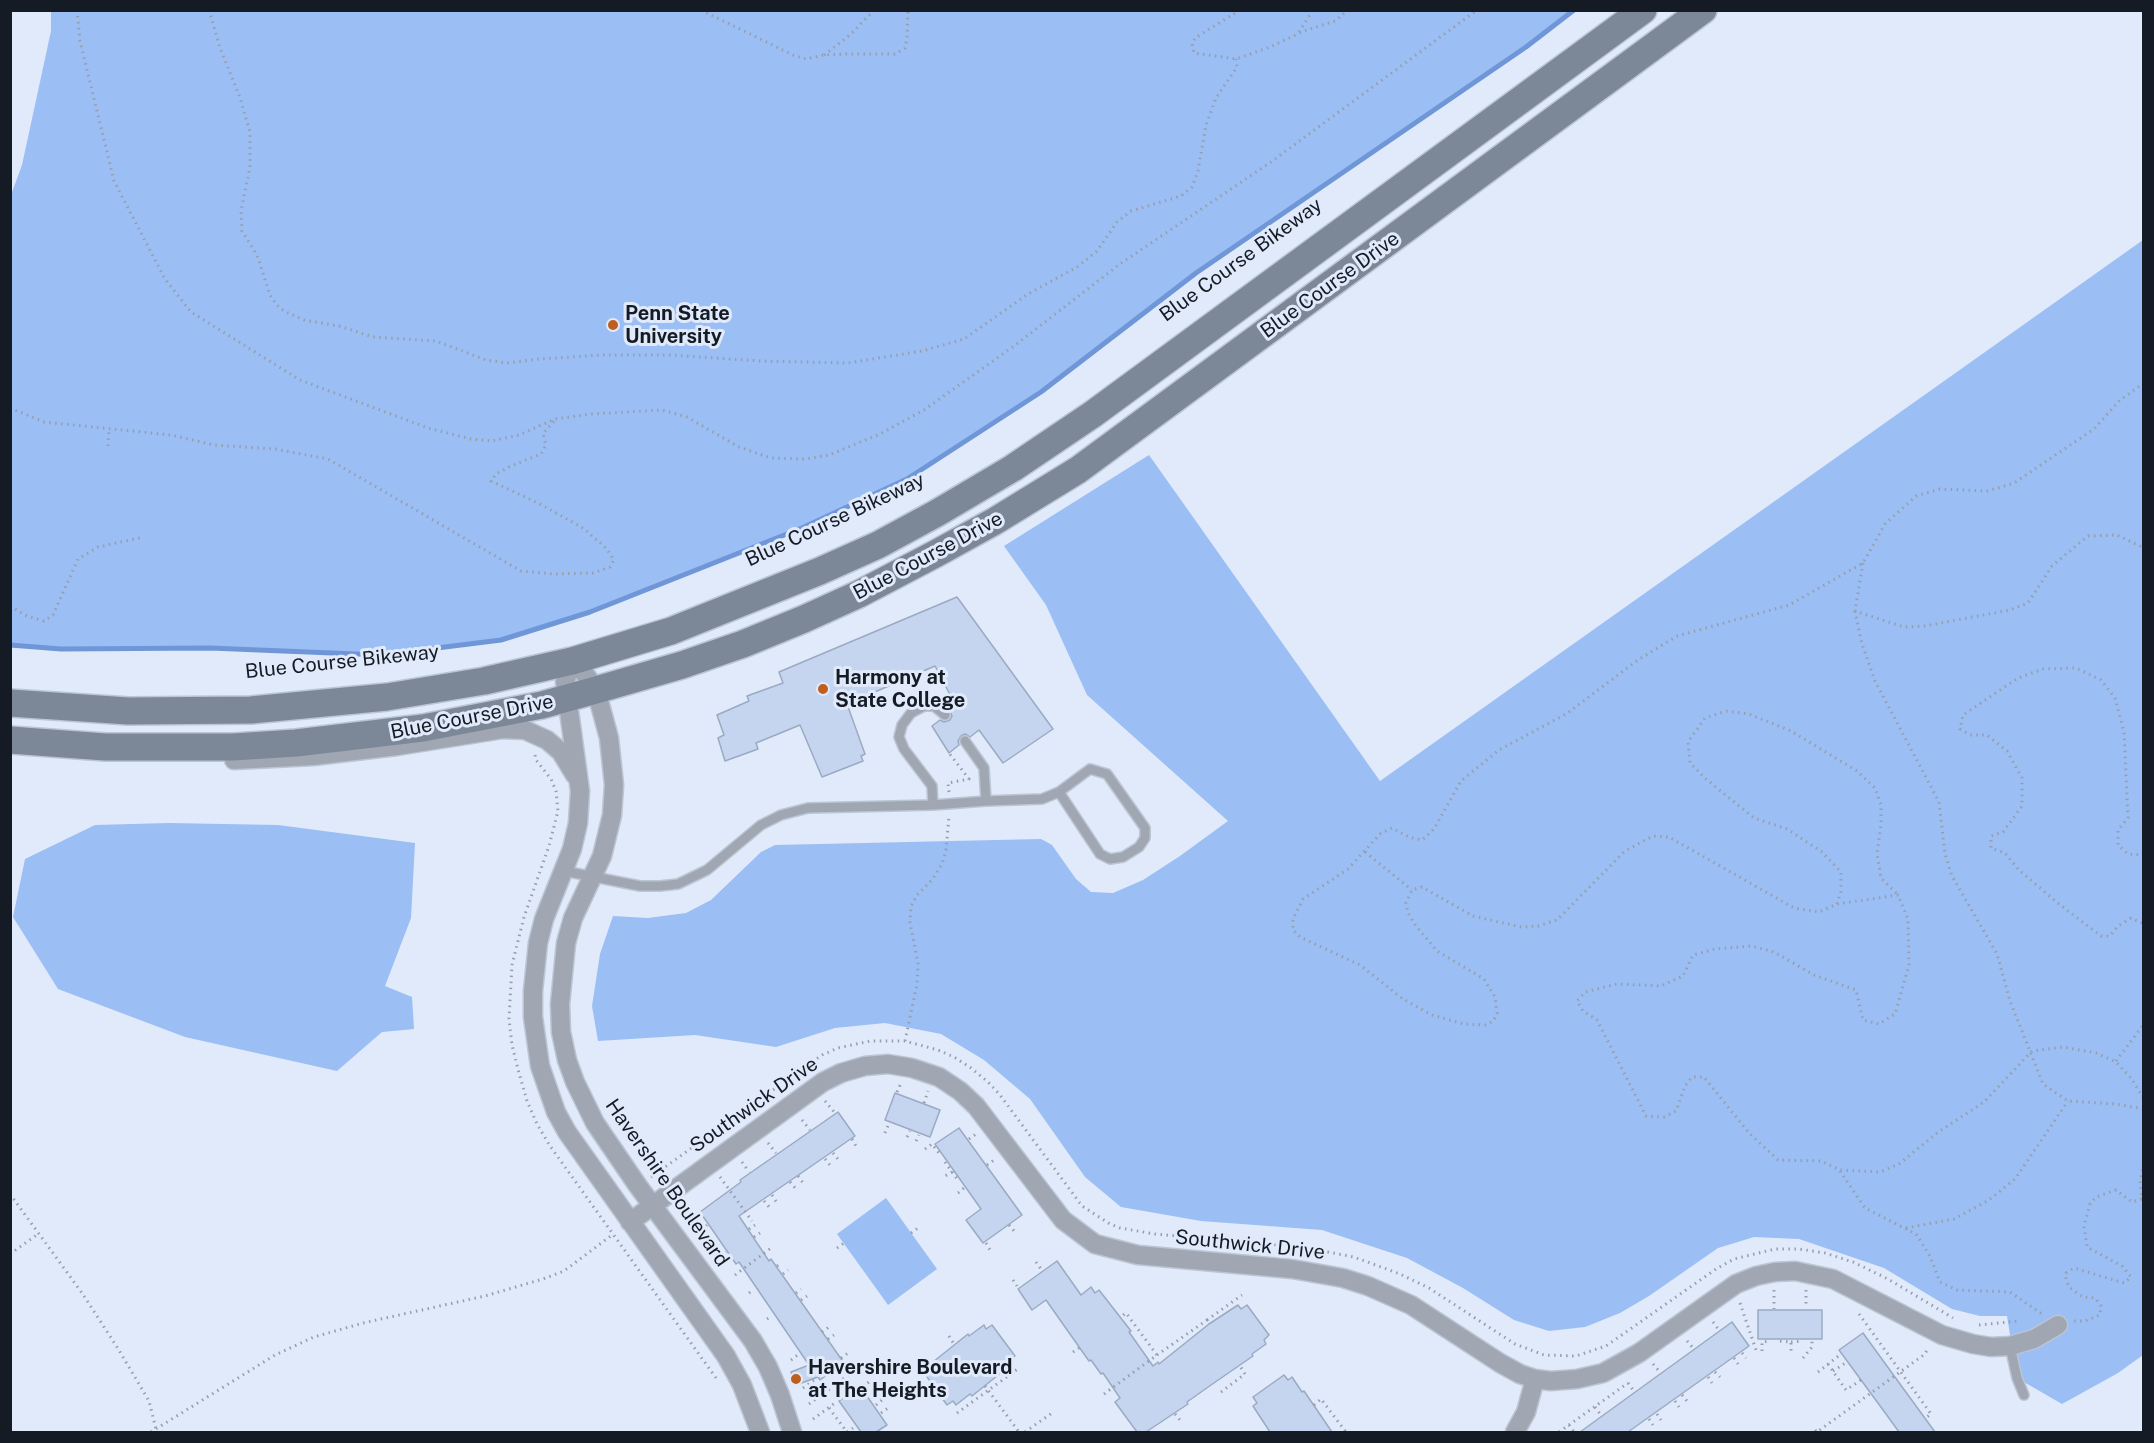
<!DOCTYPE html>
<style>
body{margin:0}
#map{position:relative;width:2154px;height:1443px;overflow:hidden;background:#e0eafa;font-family:"Public Sans",sans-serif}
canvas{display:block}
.frame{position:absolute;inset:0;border:12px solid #151b24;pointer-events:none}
</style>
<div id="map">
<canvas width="2154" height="1443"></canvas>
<div class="frame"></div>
</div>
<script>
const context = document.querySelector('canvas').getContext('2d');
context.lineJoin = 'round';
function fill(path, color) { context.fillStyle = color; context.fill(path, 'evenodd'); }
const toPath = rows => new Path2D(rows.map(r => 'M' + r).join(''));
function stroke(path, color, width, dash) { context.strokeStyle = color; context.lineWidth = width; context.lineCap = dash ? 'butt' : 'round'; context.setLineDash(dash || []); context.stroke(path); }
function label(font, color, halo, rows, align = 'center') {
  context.font = font + ' "Public Sans",sans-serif'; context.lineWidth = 6; context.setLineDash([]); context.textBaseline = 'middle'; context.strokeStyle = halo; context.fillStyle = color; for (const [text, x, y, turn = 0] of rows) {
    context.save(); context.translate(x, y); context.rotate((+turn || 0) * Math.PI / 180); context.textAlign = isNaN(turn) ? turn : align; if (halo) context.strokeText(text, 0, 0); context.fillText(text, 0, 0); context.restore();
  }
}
fill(toPath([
 [51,11,51,10,1574,11,1526,47,1196,273,1041,392,907,479,802,528,590,612,501,640,381,655,210,648,61,649,11,645,11,195,22,165,51,31],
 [2143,240,2143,1355,2118,1373,2062,1404,2017,1378,2007,1316,1980,1316,1952,1309,1884,1268,1799,1239,1754,1237,1718,1248,1649,1296,1620,1313,1585,1327,1549,1331,1514,1320,1463,1288,1407,1258,1322,1230,1201,1221,1121,1207,1085,1177,1030,1099,984,1060,941,1034,885,1023,835,1028,776,1047,695,1035,598,1041,592,1006,600,954,613,916,648,918,686,913,711,900,761,852,775,845,1041,839,1052,845,1076,879,1091,892,1113,893,1143,880,1180,856,1228,821,1087,695,1046,605,1004,546,1149,455,1380,781],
 [169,823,278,825,415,843,411,918,385,986,412,997,414,1029,382,1032,337,1071,185,1037,58,989,13,917,25,859,95,825],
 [886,1198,937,1269,888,1305,837,1234]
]), '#9bbef4');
stroke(toPath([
 [10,645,61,649,210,648,381,655,501,640,590,612,802,528,907,479,1041,392,1196,273,1526,47,1574,10]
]), '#6f97d8', 5);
const building = toPath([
 [957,597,1053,729,1003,763,979,730,970,737,965,734,961,736,958,741,959,745,949,753,932,726,940,720,944,722,950,720,952,716,950,711,956,706,935,666,847,704,865,754,861,756,863,761,822,777,800,725,756,743,758,749,725,761,718,738,724,735,717,715,749,701,747,696,783,683,779,672,957,597],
 [895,1093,940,1110,930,1137,885,1120,895,1093],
 [838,1112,855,1136,739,1216,769,1261,771,1259,844,1363,820,1380,818,1377,796,1385,791,1372,809,1365,739,1262,736,1264,700,1212,741,1182,740,1180,838,1112],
 [959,1128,1022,1215,983,1243,966,1220,981,1209,935,1144,959,1128],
 [1057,1261,1081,1295,1091,1287,1095,1293,1099,1290,1131,1331,1129,1332,1153,1366,1158,1362,1159,1364,1209,1324,1238,1305,1241,1309,1247,1305,1269,1335,1264,1340,1266,1344,1252,1354,1253,1356,1211,1385,1187,1402,1188,1404,1146,1432,1137,1432,1115,1402,1120,1398,1103,1373,1101,1374,1091,1360,1089,1361,1046,1300,1032,1310,1018,1289,1057,1261],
 [1758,1310,1822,1310,1822,1339,1758,1339,1758,1310],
 [1732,1322,1749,1346,1628,1432,1580,1432,1732,1322],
 [984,1325,986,1329,992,1325,1015,1356,1009,1360,1012,1364,972,1396,970,1394,956,1405,953,1401,947,1405,925,1374,931,1370,928,1366,968,1334,969,1336,984,1325],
 [1863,1333,1900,1384,1935,1432,1899,1432,1886,1414,1839,1350,1863,1333],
 [1284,1375,1288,1380,1292,1377,1302,1392,1304,1391,1332,1432,1270,1432,1253,1406,1257,1403,1253,1397,1284,1375],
 [860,1386,887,1425,876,1432,861,1432,839,1401,860,1386]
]);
fill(building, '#c5d5ef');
stroke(building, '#9aaac2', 1.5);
const lane = toPath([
 [965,741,984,768,986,801],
 [933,805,932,786,904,749,899,737,902,725,911,713,924,706,934,706,945,715],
 [564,871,640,886,660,886,678,884,707,870,761,825,781,815,808,808,933,805,986,801,1042,799,1059,792,1090,769,1107,774,1145,828,1145,838,1139,847,1123,857,1110,859,1100,854,1059,792],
 [2010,1346,2017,1378,2024,1395]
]);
const street = toPath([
 [234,760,313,756,397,746,503,729,525,730,547,740,561,752,575,775],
 [630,1222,823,1082,841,1073,865,1066,888,1064,912,1068,939,1077,960,1091,976,1106,1063,1220,1095,1244,1138,1255,1292,1269,1343,1278,1368,1286,1411,1305,1500,1363,1520,1374,1535,1379,1551,1381,1577,1379,1603,1373,1639,1353,1736,1284,1756,1276,1775,1272,1795,1271,1833,1279,1942,1335,1973,1344,1991,1347,2010,1346,2034,1339,2058,1325],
 [760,1432,742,1385,726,1356,567,1132,556,1112,540,1066,533,1017,533,991,538,943,544,919,572,849,578,823,580,791,565,682,572,661,585,674,596,690,609,738,614,785,612,815,602,856,573,918,566,943,560,1004,561,1032,567,1060,575,1082,595,1123,638,1186,753,1341,768,1367,780,1395,792,1432],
 [1515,1432,1526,1412,1535,1379]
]);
const secondary = toPath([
 [10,703,128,711,251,710,387,697,484,681,572,661,671,631,820,571,878,545,937,513,1013,468,1093,414,1643,10],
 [10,740,105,747,233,747,296,743,423,728,542,705,596,690,682,665,743,644,804,619,859,594,937,553,995,521,1078,470,1703,10]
]);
stroke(lane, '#bbc5d3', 12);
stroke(street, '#bbc5d3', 21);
stroke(secondary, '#bbc5d3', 30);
stroke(toPath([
 [77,10,80,41,114,181,165,279,191,312,300,380,428,428,471,439,491,441,519,435,555,419,591,414,662,410,687,417,739,447,771,458,806,459,829,455,880,434,924,410,1014,346,1120,264,1271,162,1477,10],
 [209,10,220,48,239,95,250,132,250,167,241,211,242,231,257,255,270,295,276,304,284,311,304,320,339,326,373,337,436,341,486,360,507,363,539,359,602,355,671,355,760,361,848,363,922,351,964,339,1028,294,1077,267,1097,251,1117,222,1131,211,1181,196,1192,187,1198,171,1206,125,1216,98,1237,67,1236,59],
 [701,10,793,55,806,59,824,55,848,54,895,54,905,48,907,37,908,10],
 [1240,10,1195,38,1192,44,1194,53,1236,59,1270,47,1304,31,1335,21,1348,10],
 [1299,32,1313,10],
 [824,55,851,34,874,10],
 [2144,383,2120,400,2094,429,2014,483,1988,491,1940,489,1916,496,1885,524,1863,563,1789,605,1677,636,1638,660,1566,714,1499,750,1461,781,1434,829,1422,840,1409,837,1392,828,1380,834,1348,869,1303,899,1293,919,1293,930,1300,937,1360,965,1403,999,1432,1015,1464,1024,1487,1025,1494,1020,1497,1013,1495,997,1484,979,1437,951,1416,926,1408,913,1406,903,1412,890,1422,887,1473,916,1521,927,1538,926,1557,920,1625,851,1653,836,1669,837,1794,908,1819,912,1837,904,1898,895,1908,919,1909,965,1895,1014,1879,1024,1863,1020,1856,990,1814,975,1774,952,1751,946,1715,949,1693,955,1683,976,1661,986,1617,984,1585,992,1577,1001,1583,1011,1597,1020,1646,1116,1664,1117,1676,1111,1685,1086,1692,1077,1704,1077,1749,1133,1778,1160,1821,1161,1840,1170,1880,1172,1899,1164,1937,1133,1984,1102,2032,1051,2063,1047,2096,1053,2116,1062,2131,1078,2144,1099],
 [10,408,44,422,171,435,214,445,275,449,328,459,521,571,554,574,593,573,610,567,614,560,606,548,583,528,540,504,491,481,496,474,511,466,541,454,546,445,543,434,554,421],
 [108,446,109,428],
 [1863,563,1855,611,1904,627,1925,626,2010,610,2028,603,2052,566,2088,536,2117,535,2144,548],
 [10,606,27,616,44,621,53,615,78,559,98,547,144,537],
 [1855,611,1862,644,1875,681,1939,802,1945,854,1952,876,1997,954,2010,1001,2043,1084,2068,1101,2116,1104,2144,1109],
 [535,755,536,760,551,779,556,791,558,811,549,846,524,917,512,965,509,1019,512,1045,519,1073,527,1101,537,1124,550,1146,716,1378],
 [949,792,948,783,969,779,949,753],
 [1365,852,1412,890],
 [2144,855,2128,854,2118,845,2118,830,2128,818,2124,732,2115,698,2101,680,2076,668,2043,669,2018,678,1963,715,1960,729,1970,735,1987,735,2007,751,2022,778,2022,806,2003,832,1991,836,1991,848,2005,853,2019,870,2059,904,2101,936,2110,936,2118,926,2131,918,2144,924],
 [1837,904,1841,891,1841,872,1822,852,1787,829,1754,818,1706,779,1690,763,1688,742,1705,718,1726,711,1749,714,1791,731,1857,771,1875,788,1881,805,1881,825,1877,854,1881,878,1898,895],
 [905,1041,917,984,918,964,910,922,911,906,917,895,932,880,942,864,946,850,949,816],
 [2116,1061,2144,1024],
 [897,1092,901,1083],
 [825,1101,835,1113],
 [924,1103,928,1091],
 [802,1120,810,1130],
 [885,1133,889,1123],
 [907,1137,910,1131],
 [852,1139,856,1146],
 [969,1139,976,1134],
 [916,1141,919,1135],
 [768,1143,776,1153],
 [925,1149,932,1144,939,1153],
 [833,1153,838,1159],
 [825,1159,830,1165],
 [742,1162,749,1172],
 [945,1162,952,1172,945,1176],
 [987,1165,994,1160],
 [1840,1171,1865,1208,1916,1234,1930,1256,1940,1282,1957,1290,2010,1292,2042,1314],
 [952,1172,958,1180],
 [798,1176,804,1184],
 [651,1177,822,1055,838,1048,870,1041,905,1041,938,1050,954,1057,971,1068,988,1082,1000,1095,1082,1206,1110,1224,1120,1228,1155,1234,1302,1247,1354,1257,1400,1274,1429,1288,1515,1344,1544,1355,1576,1356,1606,1346,1716,1269,1734,1259,1775,1249,1799,1249,1825,1253,1853,1262,1888,1279,1953,1318],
 [720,1177,752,1221],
 [790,1182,796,1189],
 [958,1193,964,1188],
 [10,1194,82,1293,117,1347,149,1401,156,1429],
 [772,1195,777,1203],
 [764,1201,770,1208],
 [1009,1225,1015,1232],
 [1906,1228,1954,1219,1989,1200,2015,1179,2068,1101],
 [749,1229,755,1225],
 [702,1230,707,1225],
 [911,1233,918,1228],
 [754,1237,760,1233],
 [986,1243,990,1250],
 [837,1248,844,1243],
 [10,1254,38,1234],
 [721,1256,726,1252],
 [1036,1262,1041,1269],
 [777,1266,782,1263],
 [783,1274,788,1270],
 [735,1275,771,1248],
 [1013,1280,1017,1286],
 [1774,1290,1774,1309],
 [1806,1290,1806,1308],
 [749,1293,753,1290],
 [796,1293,801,1289],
 [801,1300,807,1296],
 [1740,1303,1757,1353],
 [1859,1314,1931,1414,1927,1417],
 [767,1319,772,1316],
 [1207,1320,1242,1295],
 [2074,1321,2085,1321,2100,1315,2101,1306,2095,1298,2083,1297,2070,1288,2066,1280,2066,1273,2074,1268,2124,1283,2131,1277,2122,1266,2087,1247,2084,1226,2090,1204,2096,1197,2116,1190,2132,1202,2142,1199,2140,1183,2144,1160],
 [1713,1322,1719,1330],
 [1979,1325,2019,1321],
 [822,1332,829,1327],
 [949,1336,954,1344],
 [828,1339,834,1335],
 [1687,1341,1693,1348],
 [1780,1341,1791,1342,1791,1352],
 [1791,1342,1803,1341],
 [1762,1351,1762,1342,1770,1341],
 [1073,1352,1079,1348],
 [1742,1353,1746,1358],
 [1157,1355,1207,1320,1209,1324],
 [841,1358,848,1353],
 [1734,1358,1738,1364],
 [1803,1358,1812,1347,1812,1340],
 [791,1360,799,1354],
 [1653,1364,1660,1372],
 [1828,1364,1846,1390,1861,1380],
 [1833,1371,1847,1362],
 [1715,1372,1720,1377],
 [1818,1372,1841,1354],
 [1708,1377,1712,1383],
 [1628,1383,1634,1391],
 [985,1386,1019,1432],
 [863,1387,869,1382],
 [803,1388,817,1378],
 [1221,1392,1245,1374,1240,1366],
 [1104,1394,1157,1355,1126,1313,1121,1317],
 [1682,1395,1687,1401],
 [1675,1401,1679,1407],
 [809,1404,855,1370],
 [876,1405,882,1400],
 [1314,1405,1321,1399,1346,1432],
 [1595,1407,1601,1415],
 [829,1408,847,1432,853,1428],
 [881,1413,888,1408],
 [957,1413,1019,1368],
 [1175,1414,1180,1420],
 [1657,1414,1661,1420],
 [813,1419,835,1403],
 [1649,1419,1653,1425],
 [1569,1425,1574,1432],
 [1815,1430,1817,1432,1925,1354,1928,1348],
 [151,1432,275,1355,314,1337,363,1323,485,1296,543,1279,564,1271,612,1235],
 [1025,1432,1052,1413],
 [1559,1432,1628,1383]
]), '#969eac', 3, [1.5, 4.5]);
stroke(lane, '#a0a7b2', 9);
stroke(street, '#a0a7b2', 18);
stroke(secondary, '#7c8797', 27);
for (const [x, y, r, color] of [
 [613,325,6,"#bf5e1d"],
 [823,689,6,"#bf5e1d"],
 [796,1379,6,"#bf5e1d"]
]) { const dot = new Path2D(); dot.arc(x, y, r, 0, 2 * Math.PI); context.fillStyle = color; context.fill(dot); stroke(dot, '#e0eafa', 2); }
label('20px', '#151b24', '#e0eafa', [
 ["Blue Course Bikeway",1241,260,-36],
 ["Blue Course Drive",1330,285,-36],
 ["Blue Course Bikeway",835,520,-25],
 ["Blue Course Drive",928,556,-28],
 ["Blue Course Bikeway",342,662,-6],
 ["Blue Course Drive",472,717,-11],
 ["Southwick Drive",754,1105,-35],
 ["Havershire Boulevard",667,1183,55],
 ["Southwick Drive",1250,1245,6]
]);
label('bold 20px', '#151b24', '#e0eafa', [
 ["Penn State",625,314],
 ["University",625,337],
 ["Harmony at",835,678],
 ["State College",835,701],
 ["Havershire Boulevard",808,1368],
 ["at The Heights",808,1391]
], 'left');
</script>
